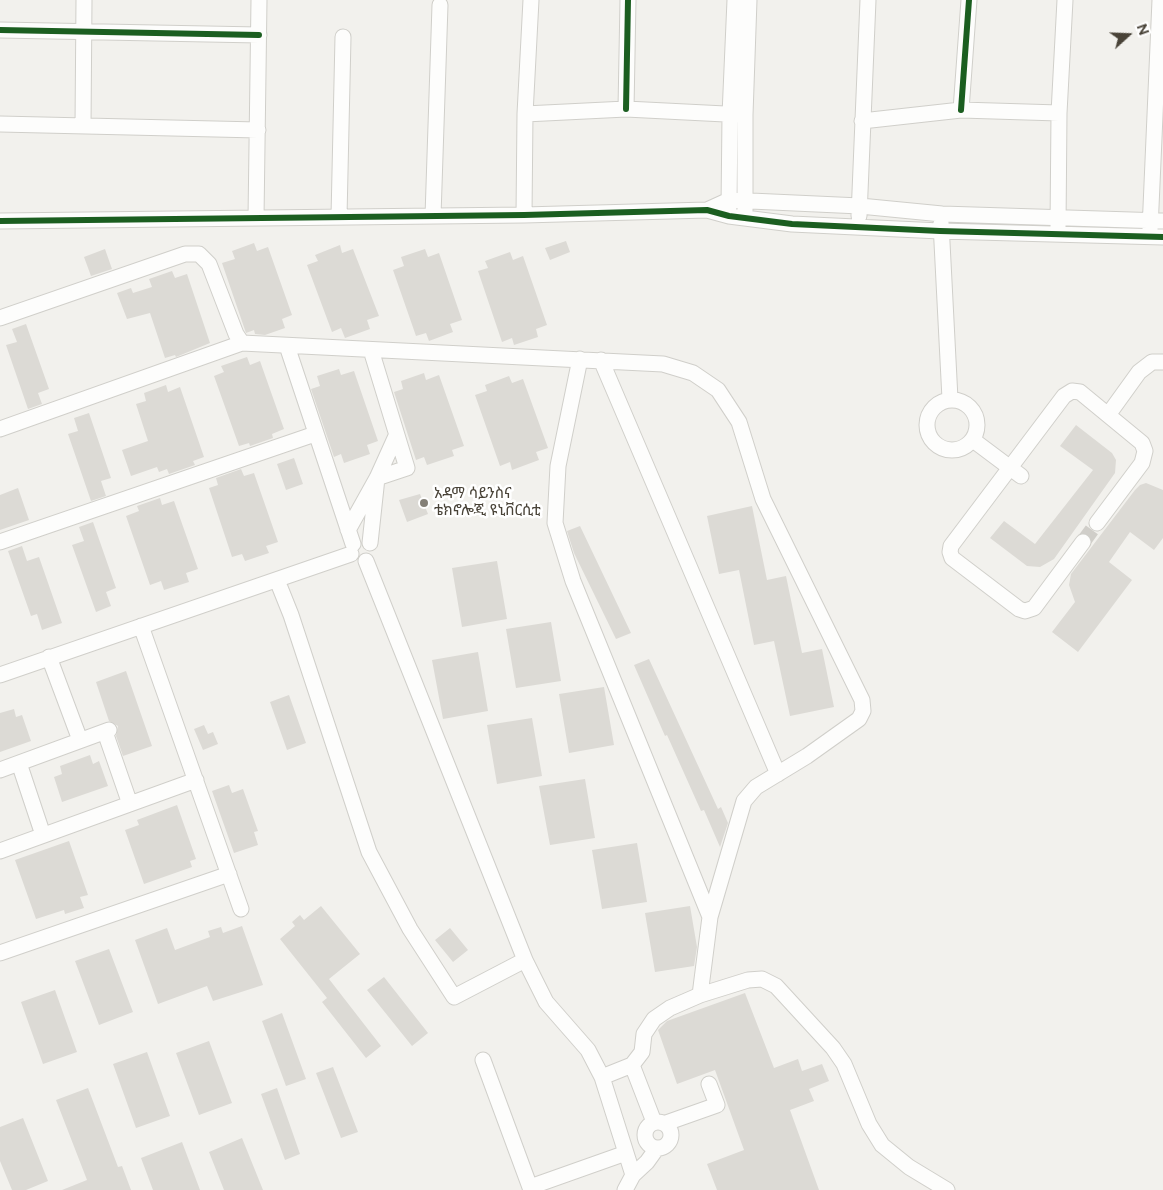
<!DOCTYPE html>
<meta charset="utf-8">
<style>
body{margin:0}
#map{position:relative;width:1163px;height:1190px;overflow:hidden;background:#f2f1ed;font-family:Figtree,sans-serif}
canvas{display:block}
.north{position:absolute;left:1103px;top:10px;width:50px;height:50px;-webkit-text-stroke:4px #fff;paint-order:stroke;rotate:70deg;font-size:14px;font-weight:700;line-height:20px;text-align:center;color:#494338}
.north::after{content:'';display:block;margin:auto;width:18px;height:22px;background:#494338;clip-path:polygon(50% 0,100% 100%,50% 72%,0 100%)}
</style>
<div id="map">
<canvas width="1163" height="1190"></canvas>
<div class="north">N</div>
</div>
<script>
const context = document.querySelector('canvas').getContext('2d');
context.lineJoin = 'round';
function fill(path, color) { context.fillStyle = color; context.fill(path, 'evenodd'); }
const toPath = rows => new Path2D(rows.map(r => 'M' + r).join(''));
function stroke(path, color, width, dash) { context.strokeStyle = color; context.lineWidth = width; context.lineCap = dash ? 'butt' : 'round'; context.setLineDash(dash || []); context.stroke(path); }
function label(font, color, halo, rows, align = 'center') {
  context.font = font + ' Figtree,"Noto Sans Ethiopic",sans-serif'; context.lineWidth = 5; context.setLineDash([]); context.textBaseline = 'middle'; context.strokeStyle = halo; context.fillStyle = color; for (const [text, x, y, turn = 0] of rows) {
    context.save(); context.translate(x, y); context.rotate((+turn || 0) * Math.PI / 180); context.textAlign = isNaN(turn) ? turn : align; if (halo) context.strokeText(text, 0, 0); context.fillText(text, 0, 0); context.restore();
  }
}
fill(toPath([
 [566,241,570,252,550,260,545,248],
 [254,243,257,251,268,247,292,315,282,319,285,328,265,335,255,334,254,330,246,333,222,263,235,259,232,251],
 [340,245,342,253,353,249,379,316,367,320,370,329,345,338,341,328,332,332,307,265,318,261,315,255],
 [105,249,112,269,91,276,84,257],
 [425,249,428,257,439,253,462,320,450,324,453,332,429,341,426,333,416,336,393,270,404,266,401,257],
 [510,252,513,260,523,256,547,325,536,329,538,337,514,345,512,338,502,342,478,271,488,268,485,261],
 [172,271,175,278,187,274,210,343,176,357,175,355,165,358,150,313,127,319,117,293,131,288,133,293,152,287,149,279],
 [26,324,49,389,38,393,42,404,28,409,6,345,17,342,12,329],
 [247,357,250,365,260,361,284,429,272,434,273,438,250,446,249,443,239,446,214,376,224,372,221,366],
 [339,369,341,375,354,371,378,441,367,445,370,454,344,463,341,454,334,457,311,389,320,386,317,376],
 [424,373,426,380,439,375,464,446,452,450,454,456,427,465,424,457,416,460,394,392,403,389,401,381],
 [509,376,512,383,523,379,548,448,536,452,539,460,512,470,510,462,500,466,475,395,487,391,485,385],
 [166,385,168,392,180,387,204,457,193,461,195,465,169,474,167,469,159,472,157,467,131,476,122,450,148,441,136,404,146,401,144,393],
 [89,413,111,478,101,481,106,496,91,501,68,434,78,431,74,418],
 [1076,425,1112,453,1116,460,1115,473,1054,559,1040,567,1027,566,990,538,1004,521,1035,544,1093,470,1060,446],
 [294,458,303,484,286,490,277,464],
 [241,469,244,476,254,473,278,542,266,546,269,553,245,561,242,554,232,557,209,488,218,485,216,478],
 [1146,483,1163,490,1163,538,1154,550,1130,532,1109,562,1132,580,1078,652,1052,632,1075,602,1069,585,1071,574,1135,490,1140,485],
 [18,488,29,520,0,530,0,495],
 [420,494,428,514,407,522,399,500],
 [160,498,162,505,174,501,198,569,186,573,189,582,164,590,161,581,150,585,126,516,139,511,137,506],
 [752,506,767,580,786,576,802,653,822,649,834,707,790,716,774,641,754,645,739,570,719,574,707,516],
 [93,522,116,588,106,592,111,606,96,612,72,545,84,541,79,527],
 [580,526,631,633,616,639,574,553,567,531],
 [22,546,27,561,39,557,62,623,42,630,37,614,31,616,8,551],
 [497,561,507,619,462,627,452,568],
 [551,622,561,681,516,688,506,629],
 [478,652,488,711,443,719,432,660],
 [649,659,718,809,721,807,728,823,720,847,704,810,701,811,667,735,665,736,634,665],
 [126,671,152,746,123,756,116,736,118,726,109,721,96,682],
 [604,687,614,745,569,753,559,694],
 [289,695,306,743,287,750,270,702],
 [14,709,16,717,22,715,31,741,0,752,0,713],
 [532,718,542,776,497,784,487,725],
 [204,725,208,734,213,732,218,744,203,750,194,729],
 [90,755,93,764,99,761,108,786,62,802,54,777,62,774,60,766],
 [585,779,595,838,550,845,539,786],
 [229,785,232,793,243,789,258,831,254,832,258,845,234,853,212,791],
 [177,805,196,859,190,861,192,867,144,884,125,830,139,825,137,820],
 [69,841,88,895,80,897,84,908,65,914,64,910,36,919,15,860],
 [637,843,647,902,602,909,592,850],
 [321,906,360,954,329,979,381,1046,366,1058,322,1002,327,998,280,939,295,926,292,922,300,915,304,920],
 [690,906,697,947,694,966,655,972,645,913],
 [242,926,263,985,213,1001,207,986,158,1004,135,940,167,928,175,950,210,937,208,931,221,927,223,933],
 [450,928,468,950,453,962,435,940],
 [109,949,133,1012,99,1025,75,961],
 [384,977,428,1033,412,1046,367,990],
 [55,990,77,1052,43,1064,21,1002],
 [745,993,774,1068,798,1059,802,1071,822,1064,829,1081,809,1089,814,1101,790,1110,819,1190,717,1190,707,1164,744,1150,715,1070,677,1084,658,1030,667,1021],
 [282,1013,306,1079,286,1086,262,1021],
 [209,1041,232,1103,199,1115,176,1053],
 [147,1052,170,1116,136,1128,113,1064],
 [333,1067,358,1132,341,1138,316,1073],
 [88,1088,118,1167,122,1166,131,1190,62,1190,87,1180,56,1100],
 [277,1088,300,1154,285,1160,261,1094],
 [23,1118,48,1181,26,1190,12,1190,0,1161,0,1127],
 [242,1138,263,1190,224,1190,209,1152],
 [182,1142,200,1190,153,1190,141,1158]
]), '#dcdad5');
stroke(toPath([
 [1083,542,1097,523]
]), '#d0cec9', 15, [15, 8]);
const minor = toPath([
 [0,30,259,35],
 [626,109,628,0],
 [961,110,969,0],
 [525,114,626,109,745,115],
 [862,121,961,110,1059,113],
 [0,124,258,130],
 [83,126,84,0],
 [729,208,730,115,735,0],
 [707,210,729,200,860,206,942,214,1163,221],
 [745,211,745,115,749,0],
 [524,215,525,114,531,0],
 [433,216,440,5],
 [859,216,868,0],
 [339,217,343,37],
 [256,218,259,0],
 [0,221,524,215,707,210,729,216,792,224,940,231,1163,237],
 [941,223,950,399],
 [1058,228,1059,113,1065,0],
 [1150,230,1160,0],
 [0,318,185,254,199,254,209,264,236,334,242,343],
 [287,346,353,544],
 [580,359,558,466,555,523,573,581,710,917],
 [601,360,778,774],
 '927 425a25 25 0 1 1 50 0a25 25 0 1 1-50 0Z',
 [1108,415,1139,372,1152,362,1163,362],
 [0,429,242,343,663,364,693,373,718,390,739,422,763,499,862,700,863,711,859,719,807,756,756,787,744,801,710,917,700,995,670,1008,654,1019,644,1034,642,1052,632,1065,602,1077],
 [973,440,1021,476],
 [348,530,377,478,396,436],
 [0,542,315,434],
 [1083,542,1034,608,1025,611,1019,609,952,558,950,552,951,546,1064,396,1072,391,1080,392,1142,443,1145,451,1142,463,1097,523],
 [370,543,377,478,407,468,371,350],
 [366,561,525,960],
 [277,580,291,615,369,852,410,929,454,997,525,960,546,1002,588,1050,602,1077,633,1175],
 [141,626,241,909],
 [49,657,80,740],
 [0,675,351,554],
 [105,732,130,804],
 [19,763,43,835],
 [0,770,109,730],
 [0,851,196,780],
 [0,953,229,874],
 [700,995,748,980,762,979,776,986,833,1048,844,1064,869,1124,882,1145,909,1167,947,1190],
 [483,1060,531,1190],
 [632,1065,654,1122],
 '645 1135a13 13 0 1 1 26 0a13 13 0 1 1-26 0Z',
 [666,1123,717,1105,709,1084],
 [530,1187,626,1153],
 [625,1190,633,1175,647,1162,657,1148]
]);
stroke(minor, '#d0cfca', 17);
stroke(minor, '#fdfdfc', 15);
stroke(toPath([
 [0,30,259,35],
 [626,109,628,0],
 [961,110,969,0],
 [0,221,524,215,707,210,729,216,792,224,940,231,1163,237]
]), '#1b5e20', 6);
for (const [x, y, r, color] of [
 [424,503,5,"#848077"]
]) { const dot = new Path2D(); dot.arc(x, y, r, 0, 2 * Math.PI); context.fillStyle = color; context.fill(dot); stroke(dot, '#fff', 2); }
label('15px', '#494338', '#fff', [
 ["አዳማ ሳይንስና",434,494],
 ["ቴክኖሎጂ ዩኒቨርሲቲ",434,511]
], 'left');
</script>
